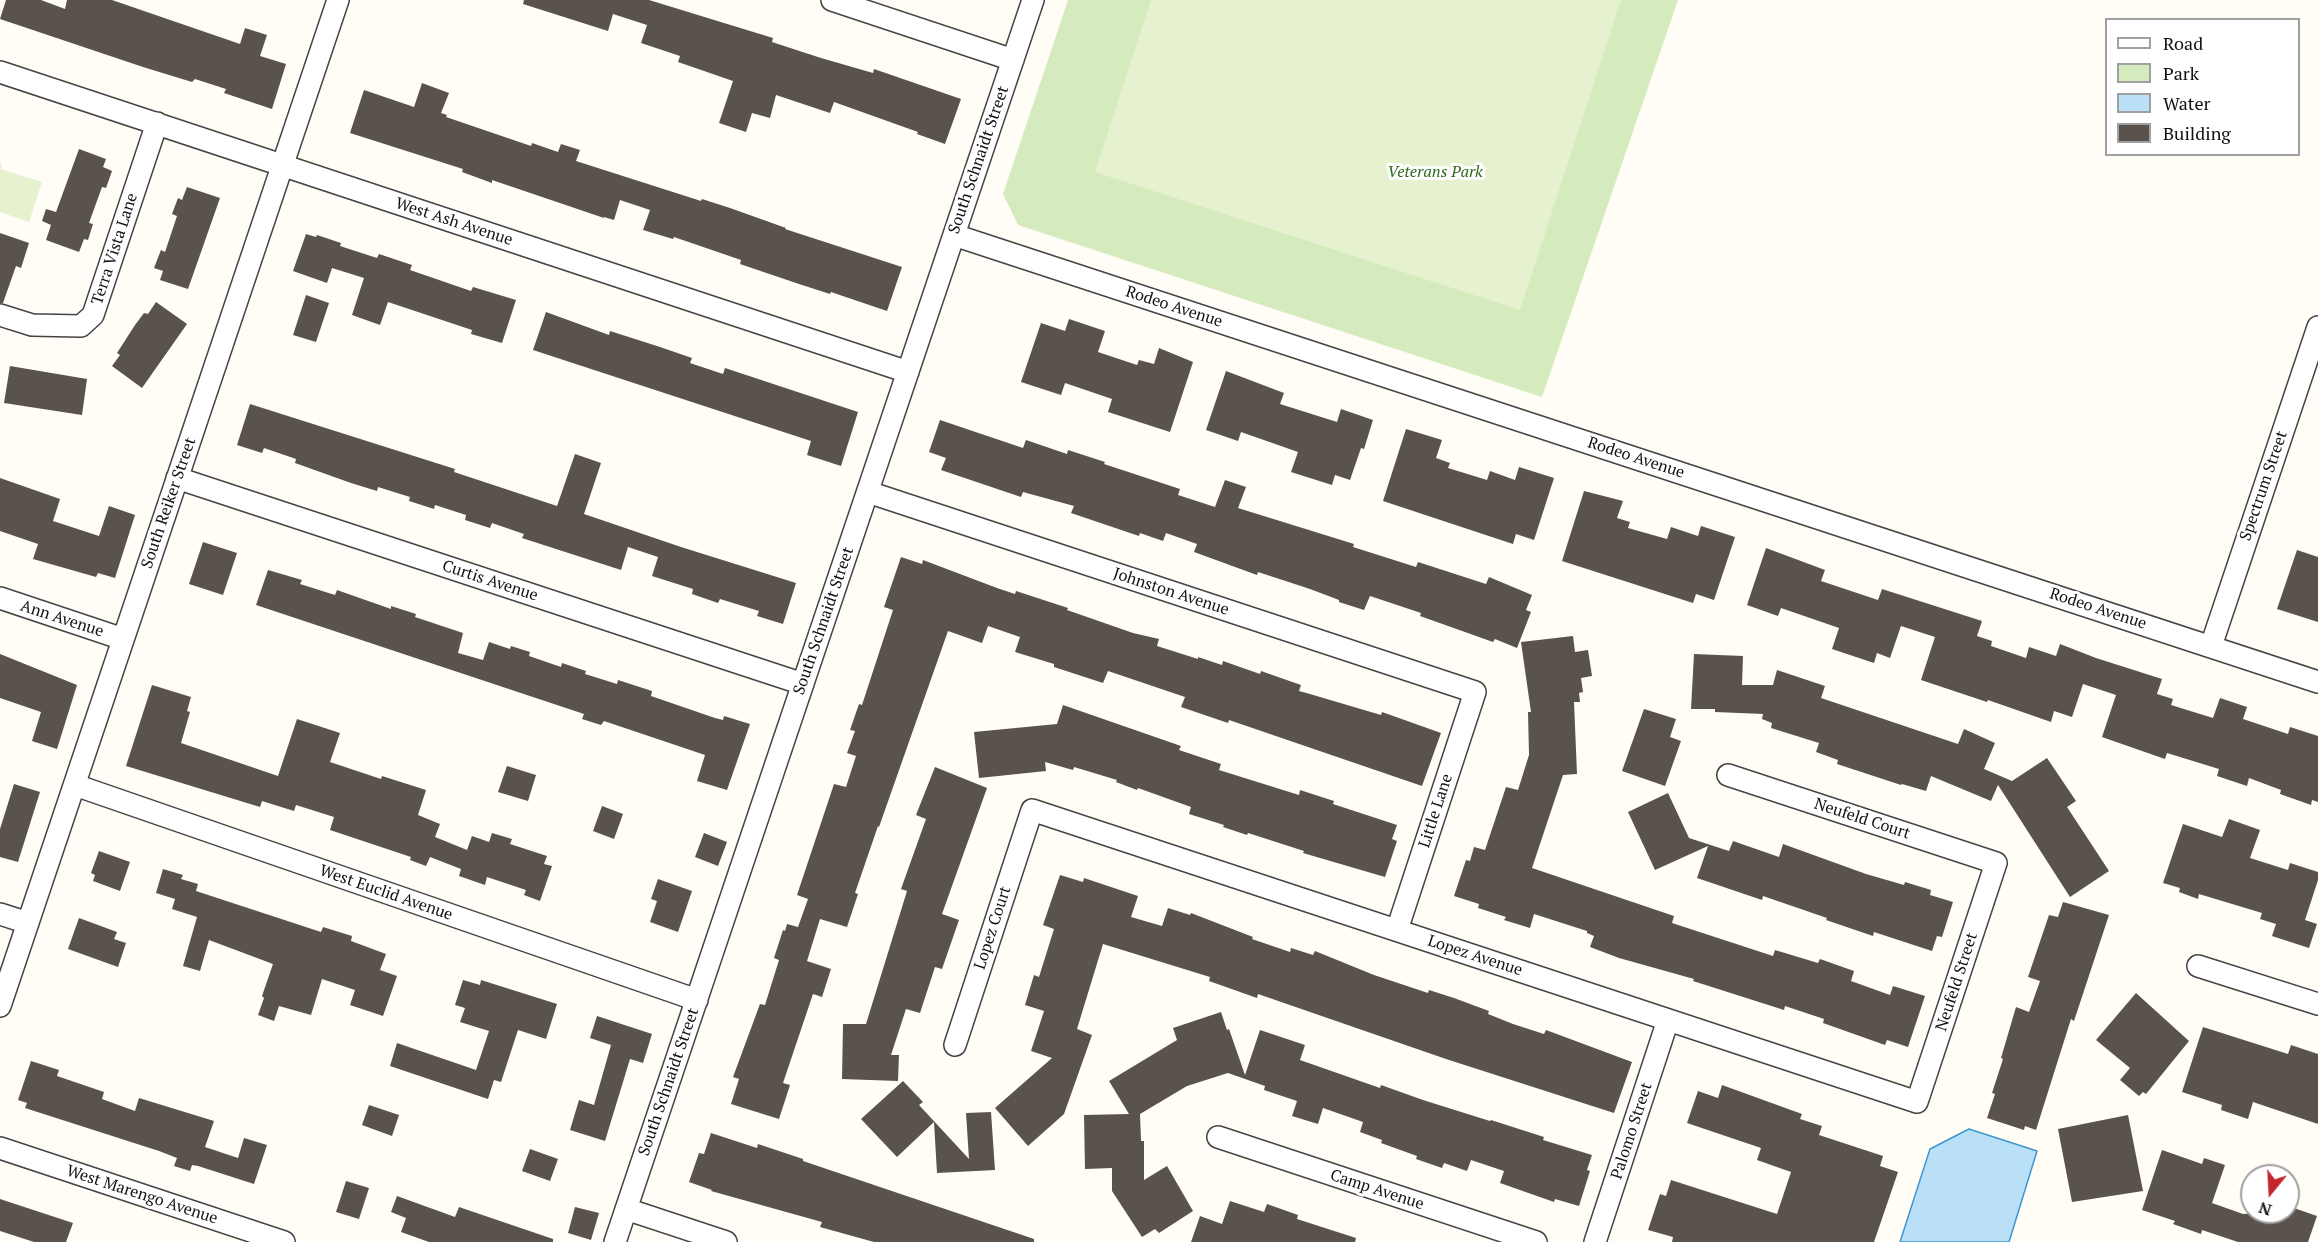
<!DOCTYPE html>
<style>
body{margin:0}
#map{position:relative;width:2318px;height:1242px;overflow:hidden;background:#fffdf5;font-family:"PT Serif",serif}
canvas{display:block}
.legend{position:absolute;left:2105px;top:18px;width:195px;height:138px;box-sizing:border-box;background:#fff;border:2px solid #a0a0a0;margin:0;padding:8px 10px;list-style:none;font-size:18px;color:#111}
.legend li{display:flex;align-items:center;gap:12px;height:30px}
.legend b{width:30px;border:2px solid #a0a0a0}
.north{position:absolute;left:2240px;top:1164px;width:60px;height:60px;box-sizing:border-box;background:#fff;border:2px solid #a0a0a0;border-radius:50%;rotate:198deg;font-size:16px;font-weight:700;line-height:24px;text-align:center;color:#111}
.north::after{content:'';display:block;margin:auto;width:21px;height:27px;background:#c4262e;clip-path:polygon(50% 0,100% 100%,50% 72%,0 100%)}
</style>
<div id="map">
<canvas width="2318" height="1242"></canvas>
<ul class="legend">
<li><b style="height:8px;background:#fff"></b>Road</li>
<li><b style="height:16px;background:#d5ebbd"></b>Park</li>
<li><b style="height:16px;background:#b9e0f7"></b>Water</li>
<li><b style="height:16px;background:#5a524d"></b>Building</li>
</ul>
<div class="north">N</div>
</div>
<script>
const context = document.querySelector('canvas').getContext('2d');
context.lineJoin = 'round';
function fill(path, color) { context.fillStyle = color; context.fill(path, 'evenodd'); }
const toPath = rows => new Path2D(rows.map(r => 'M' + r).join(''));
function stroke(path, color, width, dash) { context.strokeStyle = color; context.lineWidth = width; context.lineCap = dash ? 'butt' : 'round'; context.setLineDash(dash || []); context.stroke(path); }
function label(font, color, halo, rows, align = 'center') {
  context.font = font + ' "PT Serif",serif'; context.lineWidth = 6; context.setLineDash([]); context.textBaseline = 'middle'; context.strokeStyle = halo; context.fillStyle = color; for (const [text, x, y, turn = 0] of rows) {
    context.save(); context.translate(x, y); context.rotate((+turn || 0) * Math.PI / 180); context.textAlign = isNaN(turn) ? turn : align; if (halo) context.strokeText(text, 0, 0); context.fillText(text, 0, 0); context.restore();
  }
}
fill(toPath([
 [1068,0,1678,0,1542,397,1018,225,1003,194]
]), '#d5ebbd');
fill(toPath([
 [1151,0,1621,0,1520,310,1095,172],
 [0,164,2,164,1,169,42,182,29,222,0,212]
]), '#e6f2cf');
const water = toPath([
 [1969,1129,2037,1151,2009,1242,1900,1242,1930,1149,1969,1129]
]);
fill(water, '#b9e0f7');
stroke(water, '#3f96cf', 1.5);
fill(toPath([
 [6,0,41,0,65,9,67,0,112,0,240,44,245,28,267,35,260,56,286,64,272,109,224,93,226,89,195,79,192,82,143,67,0,19],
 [524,0,649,0,773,38,772,42,821,58,873,73,874,69,961,99,945,144,917,134,918,132,834,102,830,113,776,95,770,118,752,113,746,132,719,123,733,81,678,62,680,56,641,43,647,25,613,14,608,31,523,4],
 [422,83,449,93,441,113,447,115,446,117,531,146,532,143,558,152,561,144,580,150,576,161,701,201,702,199,730,208,786,228,785,229,902,267,887,311,831,292,830,294,799,284,740,264,741,260,674,237,673,239,643,230,650,210,620,200,614,220,604,217,604,218,492,180,492,183,462,172,463,169,350,133,364,90,414,107],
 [79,149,106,159,103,167,112,171,106,188,102,187,89,223,93,224,88,240,84,239,79,252,46,240,51,225,42,221,46,209,56,212],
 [187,187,220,198,188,289,160,280,163,271,154,268,161,250,165,252,177,216,172,214,178,198,182,200],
 [0,233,29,243,21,268,16,266,3,303,0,303],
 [306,234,316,237,317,235,341,243,340,246,377,258,379,254,412,265,410,270,471,291,473,287,516,300,502,343,471,334,472,330,388,302,380,325,352,315,364,278,332,268,327,283,293,271],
 [306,295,329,303,316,342,293,335],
 [156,302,187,324,142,388,112,366,120,355,117,353,135,325,144,313,148,314],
 [546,312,609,335,610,331,660,347,692,358,690,363,723,374,725,368,858,412,841,466,807,455,811,441,533,350],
 [1069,319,1105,331,1098,352,1137,365,1139,360,1154,364,1159,348,1193,362,1170,432,1108,412,1112,399,1065,383,1061,395,1021,382,1041,323,1065,331],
 [10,366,87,379,82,415,4,403],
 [1226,371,1284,393,1280,404,1337,422,1341,409,1373,420,1364,449,1361,448,1350,480,1335,475,1332,485,1291,472,1298,452,1241,432,1238,441,1206,430],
 [250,404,455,469,454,472,557,506,575,454,601,463,584,514,681,547,796,583,783,624,757,616,759,611,720,599,718,603,692,594,693,589,652,576,658,557,628,547,621,570,522,538,524,534,492,523,490,528,465,520,466,515,435,505,434,509,409,501,410,497,378,487,377,491,351,483,295,463,296,459,264,448,262,453,237,445],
 [940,420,1023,448,1026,440,1067,454,1068,450,1105,462,1104,464,1180,489,1178,495,1215,507,1225,480,1246,487,1238,508,1354,544,1353,547,1416,567,1418,562,1486,584,1489,577,1532,595,1526,610,1531,612,1517,648,1495,639,1493,642,1420,616,1421,613,1370,596,1364,610,1339,602,1339,600,1310,589,1258,572,1257,575,1194,552,1197,544,1166,533,1163,541,1140,533,1139,536,1071,513,1074,506,1023,492,1021,497,941,470,946,458,929,452],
 [1406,429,1442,440,1436,458,1450,463,1448,468,1487,480,1490,471,1515,480,1519,467,1554,478,1534,540,1516,534,1513,544,1383,501],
 [0,478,60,499,53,521,99,536,109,506,135,515,115,578,98,573,96,577,33,559,38,544,0,531],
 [1584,491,1623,501,1617,518,1630,522,1628,528,1667,539,1671,527,1698,536,1701,526,1735,537,1714,600,1696,594,1693,603,1562,561],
 [203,542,237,553,223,595,189,584],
 [1766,548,1825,570,1821,581,1878,600,1882,589,1982,621,1977,636,1992,641,1991,646,2026,658,2029,647,2056,656,2060,644,2096,658,2162,679,2157,694,2173,699,2171,705,2213,718,2220,698,2247,707,2243,719,2288,734,2290,727,2318,736,2318,802,2312,800,2311,805,2280,794,2281,790,2249,778,2247,786,2217,776,2219,769,2167,753,2165,759,2102,737,2116,695,2083,684,2072,717,2054,711,2051,722,1988,700,1987,702,1921,680,1935,637,1901,626,1890,658,1877,653,1874,663,1832,649,1839,628,1781,608,1778,616,1747,605],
 [2297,550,2318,557,2318,622,2277,609],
 [901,557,922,564,923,560,997,588,1015,594,1016,591,1068,608,1067,610,1133,633,1159,639,1157,646,1198,659,1198,657,1222,665,1223,661,1260,674,1261,671,1301,685,1299,691,1310,694,1381,715,1382,712,1441,733,1422,786,1229,720,1228,723,1181,707,1185,697,1108,671,1103,683,1054,667,1054,664,1015,652,1020,637,988,626,982,643,948,631,879,827,878,826,855,893,858,894,847,927,820,919,807,961,831,969,822,997,813,994,783,1083,790,1085,779,1119,731,1104,739,1079,733,1077,760,1004,765,1005,779,960,774,958,783,930,785,931,787,924,798,927,808,899,797,895,834,784,846,787,856,756,847,753,855,731,850,730,859,704,862,705,893,610,884,607],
 [268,570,302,580,300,584,335,595,337,590,391,609,391,606,416,614,415,617,463,633,458,653,483,660,489,642,510,649,511,646,530,652,529,656,561,667,562,663,586,671,585,674,617,684,618,680,652,691,651,696,715,718,723,720,724,716,750,724,727,790,697,781,705,755,604,721,601,725,582,719,584,714,256,605],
 [1573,636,1575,652,1588,650,1592,676,1581,678,1583,692,1579,693,1580,702,1574,702,1577,774,1563,775,1532,868,1674,916,1672,923,1773,956,1775,950,1818,963,1820,959,1854,971,1851,981,1890,995,1893,986,1925,996,1908,1047,1887,1040,1885,1045,1823,1023,1824,1019,1785,1006,1784,1010,1693,981,1694,979,1619,958,1590,947,1594,936,1587,933,1587,931,1534,914,1530,928,1504,920,1506,917,1478,908,1479,904,1454,896,1466,860,1470,861,1474,847,1485,850,1506,787,1518,790,1529,755,1528,712,1531,712,1521,642],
 [0,654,77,685,57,749,32,741,41,712,0,698],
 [1694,654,1743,656,1742,685,1773,685,1777,670,1825,686,1821,698,1958,744,1964,729,1995,743,1984,769,2012,781,2047,758,2076,801,2067,807,2109,871,2070,897,1998,785,1991,801,1931,776,1926,791,1902,784,1901,785,1837,764,1838,760,1816,752,1819,743,1771,728,1772,723,1762,719,1763,714,1715,712,1715,709,1691,709],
 [152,685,191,697,187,711,190,712,181,743,278,776,297,719,340,733,330,762,381,779,382,776,426,790,418,815,440,824,435,837,467,850,472,836,489,842,492,833,512,839,510,844,547,856,544,864,552,866,540,901,524,895,526,890,487,877,485,885,459,876,461,869,430,857,426,866,410,860,411,857,330,830,334,817,296,805,294,811,262,801,260,807,126,766],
 [1063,705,1181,746,1179,750,1221,764,1219,770,1299,795,1300,790,1334,801,1333,804,1397,825,1392,839,1397,841,1385,877,1303,853,1304,851,1248,833,1247,835,1223,827,1224,825,1189,814,1191,807,1138,788,1137,790,1116,782,1117,780,1074,767,1073,770,1045,762,1046,771,979,778,974,732,1057,724],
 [1644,709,1676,719,1670,737,1681,741,1665,786,1622,771],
 [507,766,536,775,528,801,498,792],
 [935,767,987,788,942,914,959,920,942,969,935,967,920,1013,906,1009,891,1055,899,1055,898,1081,842,1079,843,1024,866,1024,907,891,901,889,926,819,916,815],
 [14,784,40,792,18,862,0,857,0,829],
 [1668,793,1689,838,1729,851,1733,841,1779,857,1783,844,1866,874,1904,885,1905,882,1931,890,1930,895,1953,902,1942,937,1937,936,1932,951,1874,932,1873,936,1826,920,1827,918,1763,896,1762,900,1697,878,1708,846,1655,870,1628,812],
 [602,806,623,814,614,839,593,831],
 [2229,819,2260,830,2250,858,2288,870,2290,863,2318,872,2318,880,2305,920,2317,924,2309,948,2272,936,2276,924,2260,919,2262,913,2199,894,2198,899,2179,892,2180,888,2163,883,2183,824,2222,837],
 [704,833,727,842,718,866,695,857],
 [99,851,130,862,120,891,93,881,95,875,91,873],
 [163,869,183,875,181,879,198,884,196,891,321,932,323,927,352,936,351,941,386,954,380,970,397,976,383,1016,350,1005,355,990,322,979,311,1015,279,1006,274,1021,258,1015,264,998,262,996,273,964,209,940,200,971,183,966,197,917,172,909,175,899,156,893],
 [1060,875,1083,882,1084,878,1138,896,1131,917,1162,926,1168,908,1190,915,1191,913,1253,937,1252,939,1290,952,1291,948,1313,955,1315,951,1374,975,1428,993,1429,990,1454,998,1489,1011,1488,1014,1513,1024,1544,1034,1546,1030,1632,1062,1614,1113,1446,1059,1258,994,1257,998,1209,981,1210,977,1103,944,1077,1029,1092,1035,1064,1114,1028,1146,995,1108,1052,1058,1031,1051,1044,1011,1025,1005,1034,975,1039,977,1054,929,1043,925],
 [658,879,692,891,678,932,650,922,657,901,651,899],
 [2063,902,2109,915,2074,1021,2071,1019,2036,1130,2025,1126,2024,1130,1987,1118,1995,1094,1992,1093,2003,1059,2001,1058,2016,1007,2029,1012,2040,981,2028,977,2049,915,2058,917],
 [79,918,117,932,114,939,126,943,118,967,68,949],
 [463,980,480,985,481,980,557,1004,546,1039,518,1030,501,1082,494,1080,488,1099,390,1066,397,1043,476,1070,489,1031,460,1022,465,1008,455,1005],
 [2136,993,2189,1041,2146,1094,2143,1092,2139,1096,2120,1080,2130,1068,2096,1040],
 [1221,1012,1227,1030,1229,1029,1245,1075,1260,1030,1305,1045,1300,1060,1380,1088,1381,1085,1423,1100,1490,1121,1491,1120,1544,1137,1543,1140,1592,1155,1587,1170,1590,1171,1579,1206,1555,1199,1554,1202,1500,1183,1504,1171,1471,1160,1467,1171,1444,1163,1442,1168,1416,1159,1417,1156,1381,1143,1382,1140,1360,1132,1363,1122,1323,1108,1318,1124,1292,1116,1297,1101,1264,1090,1265,1086,1228,1073,1187,1086,1140,1114,1141,1141,1144,1141,1144,1180,1167,1166,1193,1211,1159,1233,1155,1229,1142,1237,1112,1191,1112,1168,1085,1169,1084,1115,1129,1114,1109,1081,1177,1040,1173,1028],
 [597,1016,652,1034,643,1063,630,1059,605,1141,570,1130,579,1100,594,1105,611,1045,590,1038],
 [2203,1027,2288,1054,2291,1045,2318,1054,2318,1124,2253,1102,2248,1119,2221,1110,2222,1105,2182,1092],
 [31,1061,59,1070,57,1076,104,1092,102,1099,135,1111,139,1098,214,1121,205,1147,238,1158,244,1138,267,1145,254,1184,198,1166,192,1165,190,1171,174,1166,177,1158,159,1151,25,1108,27,1103,18,1100],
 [903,1081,923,1102,919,1105,969,1159,966,1113,991,1112,995,1170,937,1173,934,1122,897,1157,861,1119],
 [1722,1085,1802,1114,1800,1119,1822,1126,1819,1135,1883,1156,1880,1166,1898,1172,1874,1242,1672,1242,1673,1237,1648,1230,1660,1194,1666,1196,1671,1180,1777,1214,1791,1172,1757,1160,1761,1148,1687,1123,1698,1091,1718,1098],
 [369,1105,399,1115,392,1136,362,1125],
 [2128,1115,2143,1191,2072,1202,2058,1129],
 [711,1133,757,1148,758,1144,803,1159,803,1161,1034,1239,1034,1242,874,1242,820,1227,822,1222,711,1191,712,1190,689,1182,699,1153,704,1154],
 [530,1149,558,1159,550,1181,522,1171],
 [2162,1150,2202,1164,2204,1158,2225,1165,2212,1203,2243,1214,2288,1212,2288,1206,2317,1216,2308,1242,2238,1242,2202,1230,2201,1234,2173,1224,2175,1221,2142,1210],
 [346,1181,369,1188,359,1219,336,1212],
 [397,1196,455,1217,459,1207,553,1239,553,1242,429,1242,401,1232,406,1218,391,1212],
 [0,1199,73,1223,66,1242,34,1242,0,1231],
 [1230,1201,1264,1212,1267,1204,1298,1215,1297,1219,1356,1238,1355,1242,1191,1242,1200,1216,1222,1224],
 [575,1207,599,1213,591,1240,568,1233]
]), '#5a524d');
const minor = toPath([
 [832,0,1013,60],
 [0,72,908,372],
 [954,235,2318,682],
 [0,315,32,325,81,326,93,315,157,123],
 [177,478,803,684],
 [868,492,1475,692,1397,930],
 [0,598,123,639],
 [2211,646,2318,327],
 [75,785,697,1000],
 [0,914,28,923],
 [2198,966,2318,1004],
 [0,1006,338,0],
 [955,1045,1032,810,1917,1102,1996,863,1728,775],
 [1218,1137,1536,1242],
 [0,1148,284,1242],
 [626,1209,726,1242],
 [615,1242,1033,0],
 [1595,1242,1668,1020]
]);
stroke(minor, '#444', 24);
stroke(minor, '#fff', 21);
label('16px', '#111', '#fff', [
 ["South Schnaidt Street",979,160,-71],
 ["West Ash Avenue",454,222,18],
 ["Terra Vista Lane",115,249,-72],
 ["Rodeo Avenue",1174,307,18],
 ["Rodeo Avenue",1636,458,18],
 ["Spectrum Street",2264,486,-71],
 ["South Reiker Street",169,503,-71],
 ["Curtis Avenue",490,581,18],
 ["Johnston Avenue",1171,592,18],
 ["Rodeo Avenue",2098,609,18],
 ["Ann Avenue",62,619,18],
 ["South Schnaidt Street",824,621,-71],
 ["Little Lane",1436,811,-72],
 ["Neufeld Court",1862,819,18],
 ["West Euclid Avenue",386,893,19],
 ["Lopez Court",993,928,-72],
 ["Lopez Avenue",1475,956,18],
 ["Neufeld Street",1957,982,-72],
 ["South Schnaidt Street",669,1082,-71],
 ["Palomo Street",1632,1131,-72],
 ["Camp Avenue",1377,1190,18],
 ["West Marengo Avenue",142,1195,18]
]);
label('italic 16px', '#2f6b1f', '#fff', [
 ["Veterans Park",1435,172]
]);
</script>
